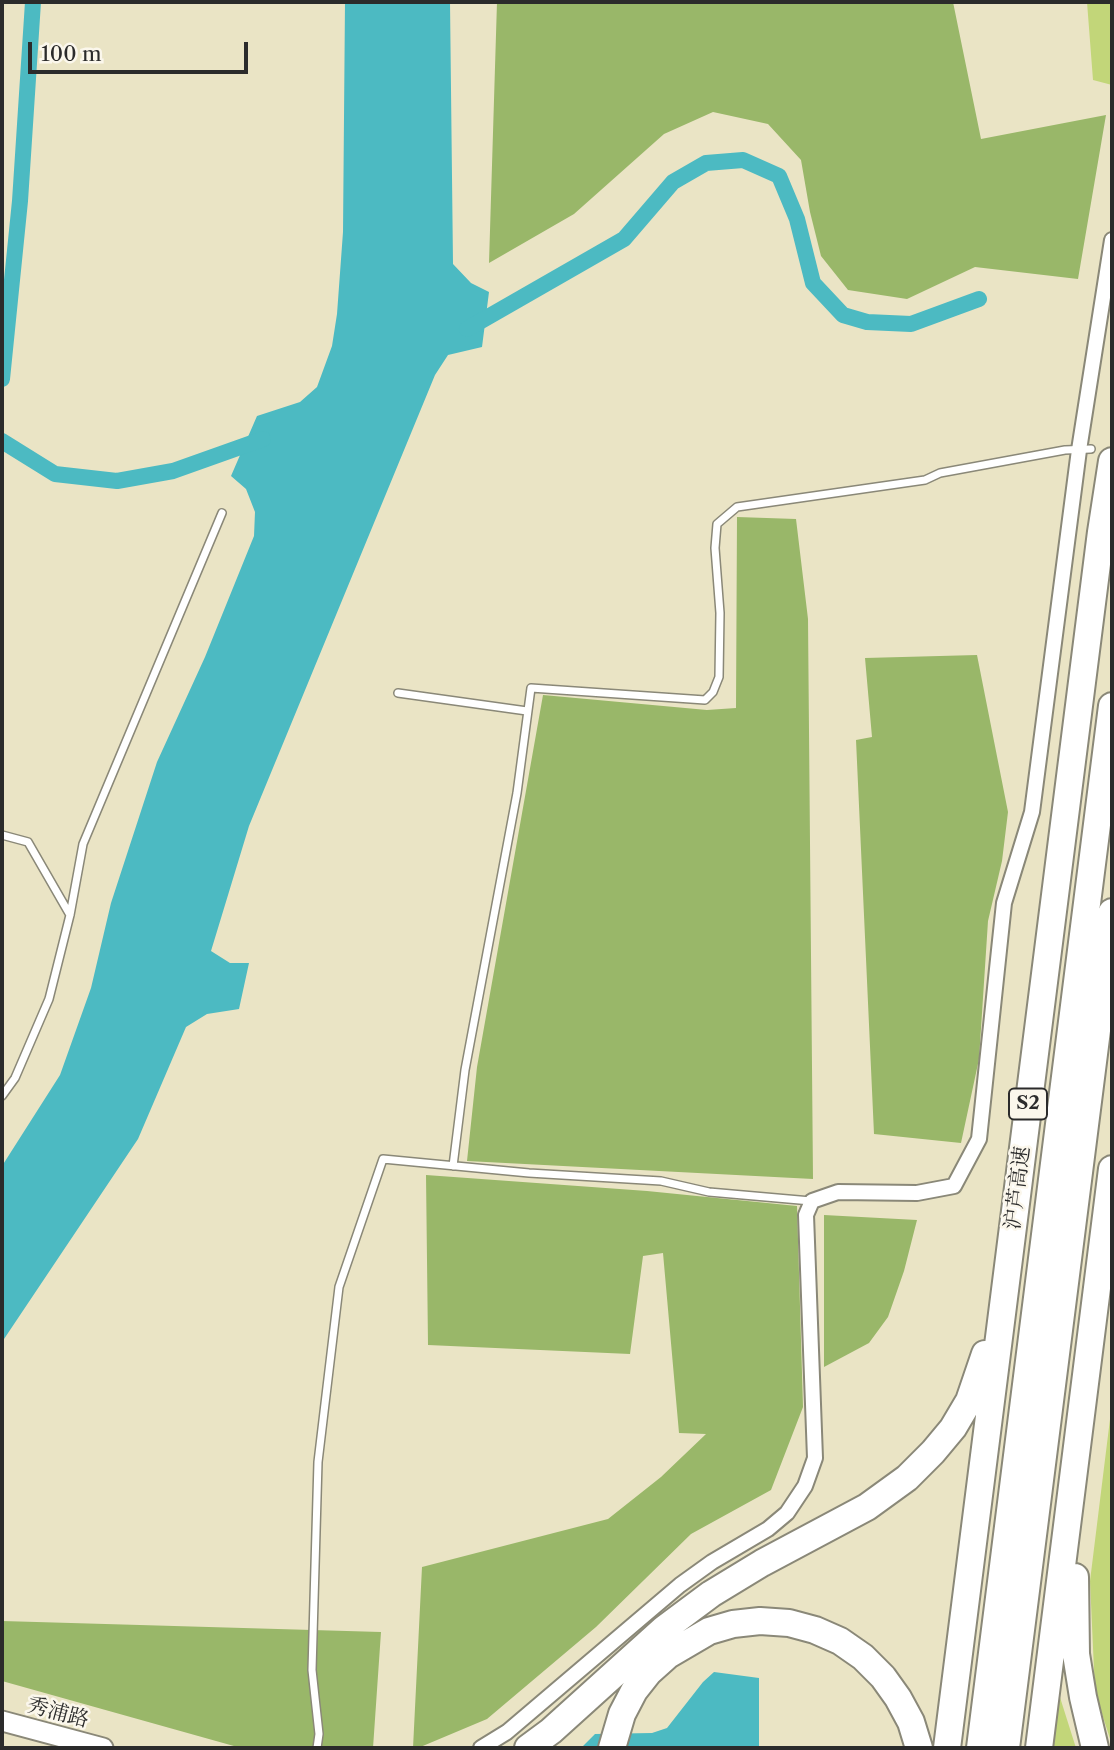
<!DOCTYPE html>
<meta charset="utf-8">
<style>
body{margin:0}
#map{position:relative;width:1114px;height:1750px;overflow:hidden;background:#eae4c5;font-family:"Libre Caslon Text",serif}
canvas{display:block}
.frame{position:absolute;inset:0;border:4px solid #2b2b2b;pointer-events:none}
.scale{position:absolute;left:28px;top:42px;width:220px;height:32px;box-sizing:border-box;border:4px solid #2b2b2b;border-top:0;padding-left:9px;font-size:21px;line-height:24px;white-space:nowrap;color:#2b2b2b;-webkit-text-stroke:5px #fbf7ec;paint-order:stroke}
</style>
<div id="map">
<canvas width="1114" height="1750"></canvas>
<div class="frame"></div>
<div class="scale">100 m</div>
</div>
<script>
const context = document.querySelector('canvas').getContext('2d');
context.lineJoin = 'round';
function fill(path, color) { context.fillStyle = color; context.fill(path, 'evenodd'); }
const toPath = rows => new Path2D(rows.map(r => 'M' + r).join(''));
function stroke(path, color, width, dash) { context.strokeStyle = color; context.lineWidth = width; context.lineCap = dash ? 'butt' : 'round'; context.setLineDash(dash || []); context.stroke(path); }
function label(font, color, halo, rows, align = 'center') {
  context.font = font + ' "Libre Caslon Text","Noto Serif SC",serif'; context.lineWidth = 5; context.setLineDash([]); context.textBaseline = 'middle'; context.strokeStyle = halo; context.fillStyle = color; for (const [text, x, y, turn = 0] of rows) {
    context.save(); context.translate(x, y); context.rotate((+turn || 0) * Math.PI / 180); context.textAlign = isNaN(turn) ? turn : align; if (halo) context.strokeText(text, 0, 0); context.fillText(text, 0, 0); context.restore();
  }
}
fill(toPath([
 [1087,2,1112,2,1112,85,1093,80],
 [1112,1403,1112,1745,1095,1692,1090,1581],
 [1058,1691,1076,1748,1053,1748]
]), '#c2d679');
fill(toPath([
 [497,2,953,2,981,139,1106,115,1078,279,975,267,907,299,848,290,821,256,810,212,801,160,768,124,713,112,664,134,574,214,489,263],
 [737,517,796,519,808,619,813,1179,467,1161,477,1067,543,695,707,710,736,708],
 [977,655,1008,812,1002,861,988,921,979,1059,961,1143,874,1134,856,740,872,737,865,658],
 [426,1175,647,1191,797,1206,803,1407,771,1490,691,1534,596,1627,487,1719,418,1748,413,1748,422,1567,608,1519,661,1477,706,1434,679,1433,663,1253,643,1256,630,1354,428,1345],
 [824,1215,917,1220,904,1271,888,1317,869,1343,824,1367],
 [2,1621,381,1632,373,1748,241,1748,2,1681]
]), '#99b769');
fill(toPath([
 [345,2,450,2,453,264,471,283,489,292,482,347,448,355,435,375,249,826,211,951,230,963,249,963,239,1009,207,1014,186,1027,138,1139,2,1342,2,1166,60,1075,91,988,111,903,157,762,205,657,254,536,255,512,246,489,231,476,257,416,300,402,317,387,332,346,337,314,343,232],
 [714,1672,759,1678,759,1748,581,1748,595,1734,652,1733,667,1728,703,1682]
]), '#4cbac2');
stroke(toPath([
 [467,329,624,239,673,182,706,163,743,160,779,176,797,219,813,283,843,315,867,322,911,324,979,299],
 [2,379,20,201,33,2],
 [2,441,55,474,117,481,173,471,263,439]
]), '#4cbac2', 16);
const lane = toPath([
 [398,693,527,711],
 [2,835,28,842,70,915],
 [2,1096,15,1078,49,999,70,915,83,844,222,513],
 [453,1166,465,1070,517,793,531,688,705,700,713,692,719,677,720,613,715,548,717,524,737,507,925,480,940,473,1065,450,1091,449],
 [317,1748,319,1734,312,1670,318,1462,339,1287,383,1159,529,1173,661,1181,709,1192,811,1201]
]);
const street = toPath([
 [481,1748,507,1732,680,1585,712,1562,768,1529,787,1513,805,1486,815,1458,806,1215,812,1201,838,1192,917,1193,954,1186,979,1139,1004,903,1032,812,1079,450,1112,240]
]);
const secondary = toPath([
 [2,1721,103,1748]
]);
const highway = toPath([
 [1075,1577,1076,1654,1083,1697,1095,1748],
 [528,1748,551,1731,664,1629,711,1594,762,1563,867,1507,907,1478,933,1452,953,1428,969,1401,985,1354],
 [612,1748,622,1714,634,1691,649,1672,668,1655,709,1631,733,1624,760,1621,789,1623,815,1630,840,1641,863,1657,883,1677,898,1698,911,1722,919,1748],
 [947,1748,1101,532,1112,461],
 [980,1748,1112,706],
 [1006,1748,1112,912],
 [1039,1748,1112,1169]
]);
stroke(lane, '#8a8878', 10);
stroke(street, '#8a8878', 18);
stroke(secondary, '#8a8878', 23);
stroke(highway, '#8a8878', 30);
stroke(lane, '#fff', 7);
stroke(street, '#fff', 14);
stroke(secondary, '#fff', 19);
stroke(highway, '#fff', 26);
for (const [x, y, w] of [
 [1028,1104,38]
]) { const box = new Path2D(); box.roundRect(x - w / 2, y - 15.5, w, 31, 5); context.fillStyle = '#fbf7ec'; context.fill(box); stroke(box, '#2b2b2b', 2); }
label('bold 19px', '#2b2b2b', null, [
 ["S2",1028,1104]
]);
label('21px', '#2b2b2b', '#fbf7ec', [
 ["沪芦高速",1018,1188,-83],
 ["秀浦路",58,1713,15]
]);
</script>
